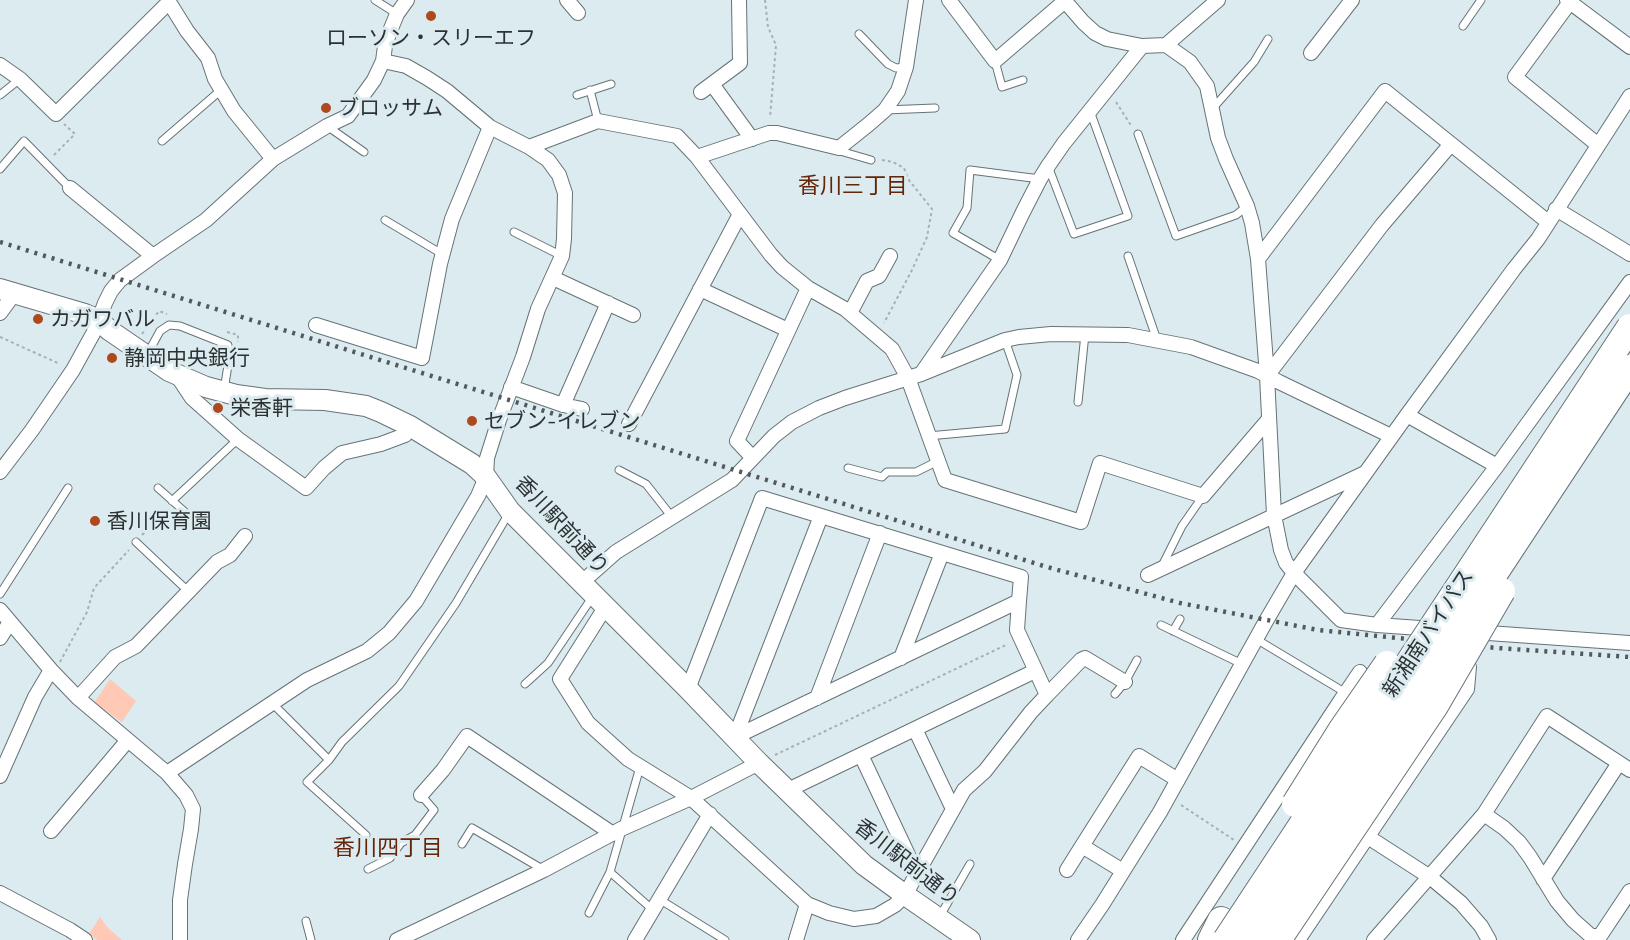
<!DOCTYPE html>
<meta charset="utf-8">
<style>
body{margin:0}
canvas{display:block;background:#dcebef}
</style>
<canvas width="1630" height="940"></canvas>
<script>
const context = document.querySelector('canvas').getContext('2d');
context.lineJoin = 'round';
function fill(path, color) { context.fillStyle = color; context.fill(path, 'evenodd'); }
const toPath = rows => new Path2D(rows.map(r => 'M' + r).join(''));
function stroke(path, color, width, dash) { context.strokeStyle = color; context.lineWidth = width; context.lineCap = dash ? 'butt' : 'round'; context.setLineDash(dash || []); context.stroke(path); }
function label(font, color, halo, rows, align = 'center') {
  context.font = font + ' "Exo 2","Noto Sans JP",sans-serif'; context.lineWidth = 6; context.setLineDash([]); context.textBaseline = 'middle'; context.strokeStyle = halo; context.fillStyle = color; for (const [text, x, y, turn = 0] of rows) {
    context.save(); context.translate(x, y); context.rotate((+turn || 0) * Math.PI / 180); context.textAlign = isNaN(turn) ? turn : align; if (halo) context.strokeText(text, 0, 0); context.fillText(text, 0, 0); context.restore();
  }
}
fill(toPath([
 [110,679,136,701,122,722,94,703],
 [100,917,107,927,122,940,97,940,89,934]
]), '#ffc9b5');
const lane = toPath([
 [375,0,397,14],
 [1463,26,1481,0],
 [859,34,888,64,896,68,906,67],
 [995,61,1002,87,1023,80],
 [590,90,598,121],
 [0,95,20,79],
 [577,95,611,84],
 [1213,108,1254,62,1268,39],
 [885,110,935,108],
 [327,126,364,152],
 [1138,134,1176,236,1236,215,1247,206],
 [162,141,221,90],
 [839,148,840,151,871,160],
 [1048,166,1074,234,1128,216,1090,111],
 [0,169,24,141,70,188],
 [385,220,442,254],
 [514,232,562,256],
 [1128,256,1157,340],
 [1000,260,953,233,967,208,970,170,1040,179],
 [148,353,160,331,169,325,180,326,228,345,229,359,224,390],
 [1078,402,1085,334],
 [928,436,1005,429,1017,375,1005,340],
 [848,468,882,477,887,472,916,472,938,461],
 [619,470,646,484,672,517],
 [158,488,185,512],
 [172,501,238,439],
 [136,542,189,592],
 [1162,566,1182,526,1203,496],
 [0,594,68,488],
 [1161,625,1242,664],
 [1173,631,1180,619],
 [1256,639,1346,693],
 [525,684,548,663,593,596],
 [1115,694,1125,682,1137,660],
 [272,703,329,760],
 [366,835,307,782,329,760,342,742,399,686,456,603,509,513],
 [462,844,472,828,544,870],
 [368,869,390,858,401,843,415,835,434,810,421,795],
 [610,872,653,910],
 [659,899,725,940],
 [589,913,610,872,640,767],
 [940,916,970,864],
 [306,921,311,940]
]);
const street = toPath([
 [567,0,578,13],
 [949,0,995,61,1065,1],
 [1064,0,1083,22,1095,33,1107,39,1142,46,1166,45,1190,62,1207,86,1218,138,1226,159,1247,206,1252,223,1258,259,1267,376,1274,515,1281,550,1286,563,1294,573,1341,620,1377,625,1434,629],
 [1567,0,1630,47],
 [169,2,187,31,208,58,215,79,234,111,273,159],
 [1570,2,1515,77,1598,145],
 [1166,45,1218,0],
 [1311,53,1352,0],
 [0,65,20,79,56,114,169,2,168,0],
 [712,84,752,139],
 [701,92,740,63,739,0],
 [529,147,598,121,677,136,697,157,771,255,782,267,808,288,845,309,892,349,908,378,945,480,1081,522,1100,463,1203,496,1269,419],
 [697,157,769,133,777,133,839,148,869,124,885,110,898,91,906,67,916,0],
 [70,188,153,256],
 [1556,209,1630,254],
 [1258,259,1385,91,1548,222],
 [553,278,633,315],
 [700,289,788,330],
 [0,313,14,294],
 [850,313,867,281,879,276,890,256],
 [316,325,422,358,440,264,452,219,490,127],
 [176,374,192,398,238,439,306,488,324,468,342,453,381,444,405,435,410,426],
 [921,374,1000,260,1023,212,1040,179,1048,166,1064,143,1142,46],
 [1267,376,1382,225,1451,144],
 [511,387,563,405,582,409],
 [563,405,608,303],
 [1407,415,1497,466],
 [629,424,740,214],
 [753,458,737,441,808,288],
 [0,472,32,430,73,370,95,330,105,303,111,291,120,280,153,256,206,220,273,159,327,126,348,116,374,80,383,61,385,46,390,31,397,14,407,0],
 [1148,575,1365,473],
 [581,583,616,552,732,480,774,436,792,422,819,408,845,398,921,374,1005,340,1019,337,1051,334,1128,335,1191,347,1258,371,1279,382,1391,436],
 [606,606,560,679,588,723,628,759,691,798,807,904],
 [0,610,51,670,78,698,167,773,186,795,193,809,191,829,185,864,180,900,180,940],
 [1377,625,1497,466,1630,282],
 [1474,632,1630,643],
 [0,638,10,622],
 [901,658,942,553],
 [688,689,762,498,1021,577,1019,601,735,737,821,516],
 [1047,695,1081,660,1085,658,1125,682],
 [78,698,115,657,136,646,217,562,230,555,245,536],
 [817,698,880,533],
 [1341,700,1360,672],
 [915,729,953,809],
 [861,755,917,874],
 [167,773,307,680,367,651,389,633,416,601,478,496,486,477,487,458,499,420,523,357,538,309,562,256,564,239,565,193,559,175,548,160,529,147,490,127,447,91,427,78,406,66,383,61],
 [0,776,35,697,51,670],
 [788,790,1035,671],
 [421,795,443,770,467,736,613,834],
 [1484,814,1504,828,1519,842,1530,857,1557,901,1573,920,1591,936,1600,936,1630,891],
 [51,831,128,740],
 [1368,837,1430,877,1461,903,1481,926,1489,940],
 [1067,870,1082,846],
 [1123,871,1082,846,1139,756,1178,780],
 [1543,879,1619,763],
 [0,893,70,930,85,940],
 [397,940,544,870,621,829,691,798,759,763],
 [635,940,710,814],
 [796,940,807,904,829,913,854,919,876,916,895,905,905,895,964,790,985,771,1031,712,1047,695,1017,630,1019,601],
 [1078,940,1102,905,1160,812,1266,621,1294,573,1407,415,1514,269,1538,239,1630,96],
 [1183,940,1341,700,1360,711],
 [1298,940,1467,689,1469,667],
 [1374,940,1484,814,1547,716,1630,770]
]);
const secondary = toPath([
 [0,289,85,314,99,320,109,330,169,371,206,387,236,395,265,399,325,400,366,406,381,412,410,426,472,464,486,477,510,511,688,689,759,763,864,865,905,895,970,940]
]);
const highway = toPath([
 [1211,940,1221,920]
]);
stroke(lane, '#667377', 9);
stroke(street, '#667377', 16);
stroke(secondary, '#667377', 22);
stroke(highway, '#667377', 28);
stroke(toPath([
 [765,0,768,27,776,45,770,118],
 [1116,102,1132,127],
 [54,155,75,134,64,124],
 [882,160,893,162,904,168,908,179,932,209,927,237,912,270,884,323],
 [227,332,238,335,238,342],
 [142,334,159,311,167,314],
 [0,337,60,364],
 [142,535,165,510],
 [60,662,87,612,94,588,129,550],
 [775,755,1008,644],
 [1181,805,1234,840]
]), '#a5b1b5', 2, [3, 3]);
stroke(lane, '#fff', 7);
stroke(street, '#fff', 14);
stroke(secondary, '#fff', 20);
stroke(highway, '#fff', 26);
stroke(toPath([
 [0,242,1047,567,1180,603,1318,630,1497,648,1630,657]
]), '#51595c', 4.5, [3, 6]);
const highwayBridge = toPath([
 [1295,804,1342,729,1387,664],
 [1226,940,1630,327],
 [1253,940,1630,368],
 [1278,940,1435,706,1502,591]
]);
stroke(highwayBridge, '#667377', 28, []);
stroke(highwayBridge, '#fff', 26);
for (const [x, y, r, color] of [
 [431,16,6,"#ae491d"],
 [326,108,6,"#ae491d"],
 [38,319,6,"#ae491d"],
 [112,358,6,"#ae491d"],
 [218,408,6,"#ae491d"],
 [472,421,6,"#ae491d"],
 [95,521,6,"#ae491d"]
]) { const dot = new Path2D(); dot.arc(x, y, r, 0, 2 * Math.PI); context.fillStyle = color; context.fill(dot); stroke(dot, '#dcebef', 2); }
label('21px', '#2c3234', '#dcebef', [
 ["ローソン・スリーエフ",431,38,"center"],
 ["ブロッサム",338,108],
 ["カガワバル",50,319],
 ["静岡中央銀行",124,358],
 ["栄香軒",230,408],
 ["セブン-イレブン",484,421],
 ["香川保育園",107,521]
], 'left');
label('21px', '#2c3234', '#dcebef', [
 ["香川駅前通り",562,525,47],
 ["新湘南バイパス",1428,633,-57],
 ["香川駅前通り",907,862,38]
]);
label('22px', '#642408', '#dcebef', [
 ["香川三丁目",853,186],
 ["香川四丁目",388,848]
]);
</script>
